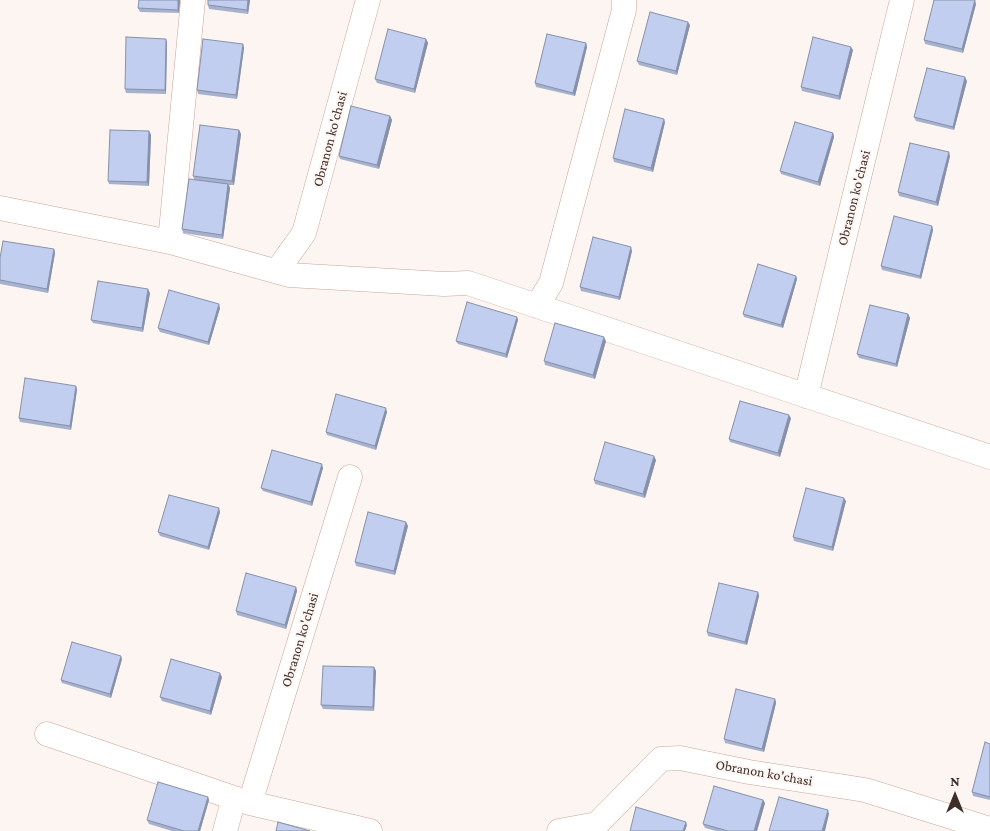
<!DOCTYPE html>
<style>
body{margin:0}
#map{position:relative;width:990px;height:831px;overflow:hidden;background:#fdf5f2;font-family:"Crimson Pro",serif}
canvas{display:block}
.north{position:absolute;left:930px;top:771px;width:50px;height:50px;-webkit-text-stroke:4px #fdf5f2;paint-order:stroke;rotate:0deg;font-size:14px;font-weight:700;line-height:20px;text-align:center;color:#3e2e29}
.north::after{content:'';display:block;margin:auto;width:18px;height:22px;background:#3e2e29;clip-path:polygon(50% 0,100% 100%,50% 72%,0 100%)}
</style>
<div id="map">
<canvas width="990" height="831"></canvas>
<div class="north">N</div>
</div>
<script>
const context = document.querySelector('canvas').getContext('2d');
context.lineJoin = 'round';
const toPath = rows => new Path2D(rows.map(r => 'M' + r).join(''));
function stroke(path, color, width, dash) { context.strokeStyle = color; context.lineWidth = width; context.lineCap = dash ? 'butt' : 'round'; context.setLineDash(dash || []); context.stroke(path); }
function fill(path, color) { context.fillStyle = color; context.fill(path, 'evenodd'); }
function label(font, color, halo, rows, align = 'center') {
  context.font = font + ' "Crimson Pro",serif'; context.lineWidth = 4; context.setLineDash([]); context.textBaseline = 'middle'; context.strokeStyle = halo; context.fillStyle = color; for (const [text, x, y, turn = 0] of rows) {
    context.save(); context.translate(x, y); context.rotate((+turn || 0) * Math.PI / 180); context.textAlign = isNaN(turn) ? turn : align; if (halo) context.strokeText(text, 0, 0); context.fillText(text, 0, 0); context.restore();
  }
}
const minor = toPath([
 [0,208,170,242,193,0],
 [170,242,289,275,444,284,468,283,990,457],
 [277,271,304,233,368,0],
 [537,306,551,283,624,10,624,0],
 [806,396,902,0],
 [47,734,234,798,225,831],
 [234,798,250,803,350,477],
 [250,803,370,831],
 [559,831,597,824,661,759,680,758,749,772,865,790,990,829]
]);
stroke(minor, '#cba597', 25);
stroke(minor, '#fff', 24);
fill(toPath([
 [180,0,179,13,140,12,138,8],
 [208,0,250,0,248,14,209,9,208,5],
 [976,4,963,53,925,44,924,40],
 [690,25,677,75,639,65,637,61],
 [426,39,428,43,415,93,377,83,375,79],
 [167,42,166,94,126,93,125,89],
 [586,43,587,47,575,96,536,87,535,83],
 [243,44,244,48,237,99,198,94,197,90],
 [853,50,840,100,802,91,801,87],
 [967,81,954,130,916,121,914,117],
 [390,116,392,120,379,169,340,159,339,156],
 [665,122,653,172,614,162,613,158],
 [239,130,241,134,234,185,229,185,230,188,223,239,183,233,182,229,194,179,193,176],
 [149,131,151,135,149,186,109,184,108,181],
 [833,133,834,137,820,186,781,174,780,171],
 [950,156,938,206,899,196,898,192],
 [932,226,933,230,921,279,882,270,881,266],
 [54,249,55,253,48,293,0,284,0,258],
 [632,251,620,300,581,291,580,287],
 [796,276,797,279,783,328,744,317,743,314],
 [150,293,143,332,93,323,91,320],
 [220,308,209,345,160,332,158,328],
 [908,314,910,318,897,367,859,358,857,354],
 [517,317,518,320,507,358,458,344,456,341],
 [606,341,595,379,545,365,544,361],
 [76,386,77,390,71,430,20,422,19,418],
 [387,412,376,450,327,435,326,432],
 [791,418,780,457,730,442,729,439],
 [656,460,645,498,595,484,594,480],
 [323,468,312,506,263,491,261,488],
 [846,501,833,551,794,541,793,537],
 [220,512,209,550,160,536,158,532],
 [408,526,395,575,356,566,355,562],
 [296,587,297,591,286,629,237,615,236,611],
 [758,592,759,596,747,645,708,636,707,632],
 [122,659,111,698,62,683,61,680],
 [374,667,376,671,374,711,323,709,321,705],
 [222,677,211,715,162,701,160,697],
 [775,699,776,703,764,752,725,743,724,739],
 [990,744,990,800,973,796,972,792],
 [208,797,209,800,200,831,172,831,149,824,147,820],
 [763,800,765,803,757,831,716,831,705,828,703,824]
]), '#a6b1ce');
fill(toPath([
 [178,0,180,0,179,13,178,10],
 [248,0,250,0,248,14,247,10],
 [975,0,976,4,963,53,962,49],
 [688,22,690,25,677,75,676,71],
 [166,39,167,42,166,94,165,90],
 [426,39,428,43,415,93,414,89],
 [586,43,587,47,575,96,573,93],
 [243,44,244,48,237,99,236,95],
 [851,47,853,50,840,100,839,96],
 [965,77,967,81,954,130,953,127],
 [390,116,392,120,379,169,377,165],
 [664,119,665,122,653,172,651,168],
 [239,130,241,134,234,185,232,181],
 [149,131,151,135,149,186,147,182],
 [833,133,834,137,820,186,818,182],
 [949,152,950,156,938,206,936,202],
 [228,184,230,188,223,239,222,235],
 [932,226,933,230,921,279,920,276],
 [631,247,632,251,620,300,619,297],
 [54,249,55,253,48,293,47,289],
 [796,276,797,279,783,328,781,325],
 [148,289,150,293,143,332,142,328],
 [219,304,220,308,209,345,208,342],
 [908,314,910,318,897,367,896,364],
 [517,317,518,320,507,358,506,354],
 [604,337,606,341,595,379,593,375],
 [76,386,77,390,71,430,70,426],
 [386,408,387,412,376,450,375,446],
 [789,415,791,418,780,457,778,453],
 [654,456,656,460,645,498,643,494],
 [322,464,323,468,312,506,311,502],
 [844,498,846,501,833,551,832,547],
 [219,508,220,512,209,550,208,547],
 [406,522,408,526,395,575,394,571],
 [296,587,297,591,286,629,285,625],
 [758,592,759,596,747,645,745,642],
 [121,656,122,659,111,698,110,694],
 [374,667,376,671,374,711,373,707],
 [220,673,222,677,211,715,210,711],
 [775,699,776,703,764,752,762,749],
 [208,797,209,800,200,831,198,831],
 [763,800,765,803,757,831,754,831],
 [828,810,829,814,825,831,822,831],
 [686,822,687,825,685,831,683,831]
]), '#8790a8');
const building = toPath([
 [139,0,178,0,178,10,138,8,139,0],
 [208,0,248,0,247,10,208,5,208,0],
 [934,0,975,0,962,49,924,40,934,0],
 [650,12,688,22,676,71,637,61,650,12],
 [388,29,426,39,414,89,375,79,388,29],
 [547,34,586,43,573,93,535,83,547,34],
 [126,37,166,39,165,90,125,89,126,37],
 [813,37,851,47,839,96,801,87,813,37],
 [203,39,243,44,236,95,197,90,203,39],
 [927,68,965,77,953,127,914,117,927,68],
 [351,106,390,116,377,165,339,156,351,106],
 [625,109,664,119,651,168,613,158,625,109],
 [795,122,833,133,818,182,780,171,795,122],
 [200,125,239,130,232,181,193,176,200,125],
 [110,130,149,131,147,182,108,181,110,130],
 [910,143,949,152,936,202,898,192,910,143],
 [189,179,228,184,222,235,182,229,189,179],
 [894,216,932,226,920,276,881,266,894,216],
 [593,237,631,247,619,297,580,287,593,237],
 [3,241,54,249,47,289,0,280,0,258,3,241],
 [758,264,796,276,781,325,743,314,758,264],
 [98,281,148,289,142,328,91,320,98,281],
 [169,290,219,304,208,342,158,328,169,290],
 [467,302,517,317,506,354,456,341,467,302],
 [870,305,908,314,896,364,857,354,870,305],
 [555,323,604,337,593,375,544,361,555,323],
 [25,378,76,386,70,426,19,418,25,378],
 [336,394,386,408,375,446,326,432,336,394],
 [740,401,789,415,778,453,729,439,740,401],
 [605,442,654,456,643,494,594,480,605,442],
 [272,450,322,464,311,502,261,488,272,450],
 [806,488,844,498,832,547,793,537,806,488],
 [169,495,219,508,208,547,158,532,169,495],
 [368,512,406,522,394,571,355,562,368,512],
 [246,573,296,587,285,625,236,611,246,573],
 [719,583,758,592,745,642,707,632,719,583],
 [72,642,121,656,110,694,61,680,72,642],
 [171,659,220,673,210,711,160,697,171,659],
 [323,666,374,667,373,707,321,705,323,666],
 [736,689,775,699,762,749,724,739,736,689],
 [985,742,990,744,990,797,972,792,985,742],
 [158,782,208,797,198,831,184,831,147,820,158,782],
 [714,786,763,800,754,831,728,831,703,824,714,786],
 [779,797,828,810,822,831,769,831,779,797],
 [636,807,686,822,683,831,630,831,636,807],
 [278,822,310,831,276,831,278,822]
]);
fill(building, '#c1cef0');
stroke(building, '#8790a8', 1);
label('14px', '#3e2e29', '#fdf5f2', [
 ["Obranon ko'chasi",330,139,-75],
 ["Obranon ko'chasi",854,198,-76],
 ["Obranon ko'chasi",300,640,-73],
 ["Obranon ko'chasi",764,773,10]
]);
</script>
